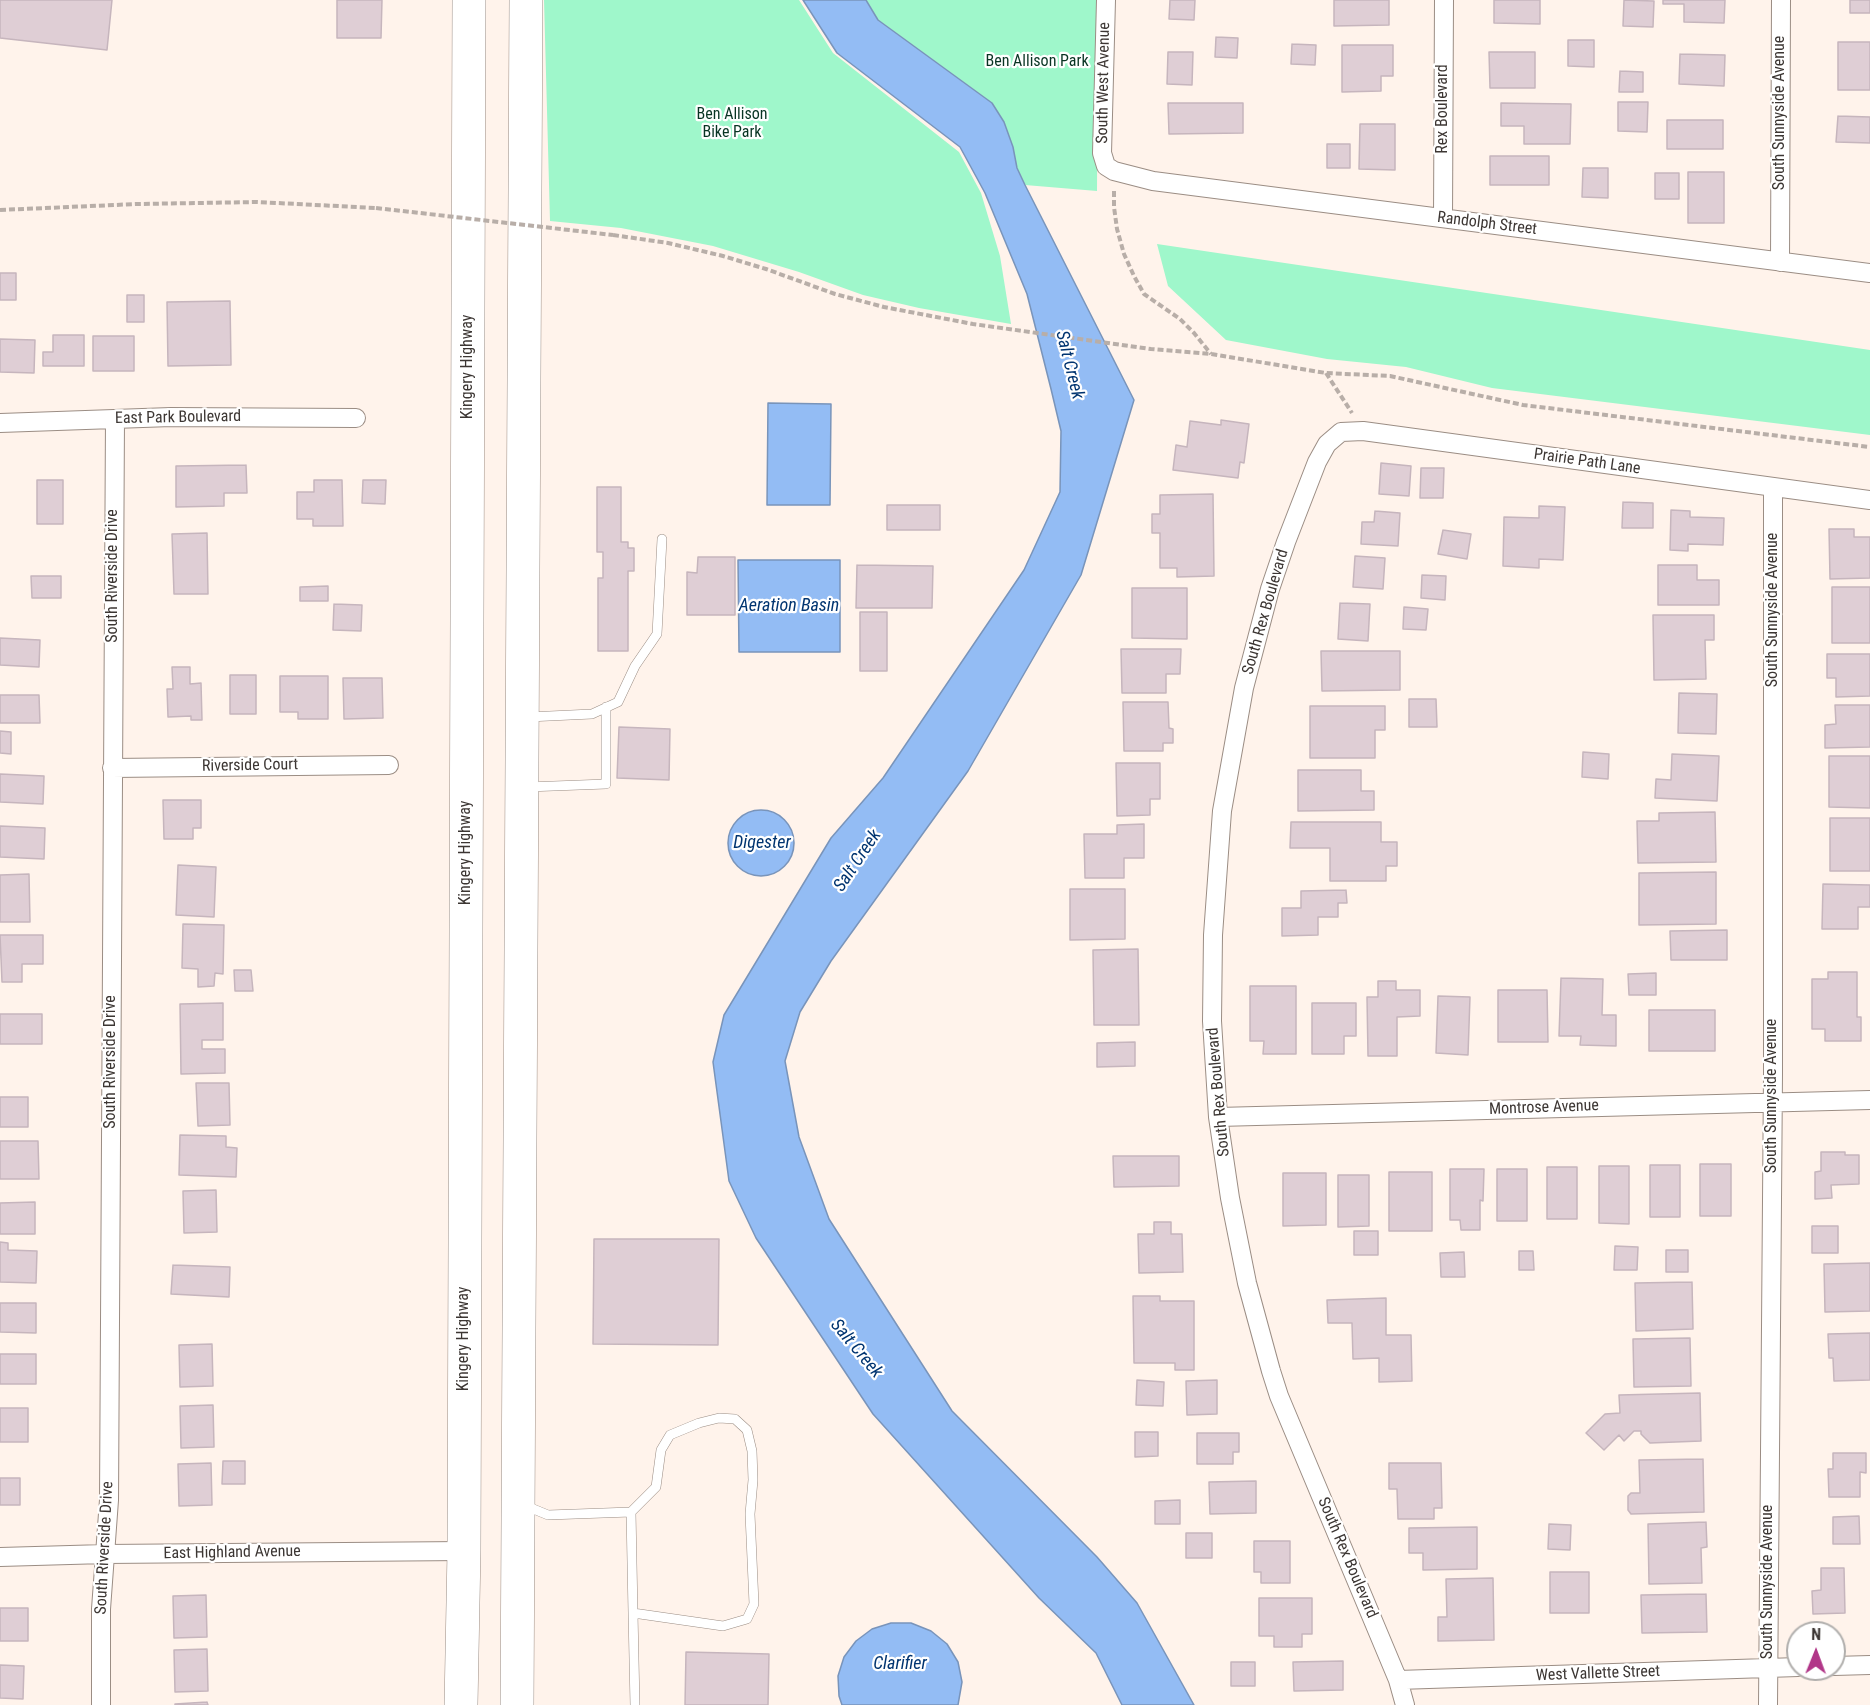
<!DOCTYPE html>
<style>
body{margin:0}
#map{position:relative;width:1870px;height:1705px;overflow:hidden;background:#fff3eb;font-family:"Roboto Condensed",sans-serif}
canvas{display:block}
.north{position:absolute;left:1786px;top:1621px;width:60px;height:60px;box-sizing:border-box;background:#fff;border:2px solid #b1afad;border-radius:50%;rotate:1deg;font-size:16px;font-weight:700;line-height:24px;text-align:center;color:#3c3633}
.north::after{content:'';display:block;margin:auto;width:21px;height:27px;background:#b13688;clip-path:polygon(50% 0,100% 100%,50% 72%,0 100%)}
</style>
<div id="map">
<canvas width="1870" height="1705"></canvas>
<div class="north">N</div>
</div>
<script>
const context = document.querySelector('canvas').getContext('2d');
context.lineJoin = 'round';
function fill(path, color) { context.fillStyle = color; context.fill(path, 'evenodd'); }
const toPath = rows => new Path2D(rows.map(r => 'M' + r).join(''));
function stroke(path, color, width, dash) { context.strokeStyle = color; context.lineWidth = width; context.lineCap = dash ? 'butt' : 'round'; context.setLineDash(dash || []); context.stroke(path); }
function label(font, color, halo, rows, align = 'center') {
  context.font = font + ' "Roboto Condensed",sans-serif'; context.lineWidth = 4.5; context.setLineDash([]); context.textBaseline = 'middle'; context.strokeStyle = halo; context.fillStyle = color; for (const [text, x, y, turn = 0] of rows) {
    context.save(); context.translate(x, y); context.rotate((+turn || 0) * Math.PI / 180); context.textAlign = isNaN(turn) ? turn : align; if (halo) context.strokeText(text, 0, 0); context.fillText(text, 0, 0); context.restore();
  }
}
fill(toPath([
 [544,0,799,0,833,53,959,152,981,193,1000,256,1011,324,919,308,863,295,799,272,713,246,621,228,550,221],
 [866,0,1098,0,1097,191,1025,185,1017,168,1013,147,1004,122,992,103,878,20],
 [1157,244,1870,350,1870,435,1492,388,1406,367,1327,359,1226,340,1168,286]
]), '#9ff7cb');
const water = toPath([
 [803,0,866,0,878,20,992,103,1004,122,1013,147,1017,168,1025,185,1134,400,1081,575,968,771,831,961,800,1012,785,1061,799,1137,829,1219,952,1411,1097,1557,1137,1603,1194,1705,1122,1705,1096,1653,1039,1598,873,1414,756,1238,729,1181,713,1062,724,1015,831,838,883,778,1024,570,1060,492,1061,431,1051,389,1027,294,985,193,960,147,837,53,803,0],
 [768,403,831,404,830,505,767,505,768,403],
 [738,560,840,560,840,652,739,652,738,560],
 '728 843a33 33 0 1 1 66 0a33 33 0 1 1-66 0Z',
 [891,1623,911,1623,931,1631,947,1644,958,1662,962,1682,958,1705,842,1705,839,1696,838,1676,844,1657,856,1641,872,1629,891,1623]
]);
fill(water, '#93bcf4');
stroke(water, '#7994ba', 1.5);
const building = toPath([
 [0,0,112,0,107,50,0,38,0,0],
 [337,0,382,0,381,38,337,38,337,0],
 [1170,0,1195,0,1194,20,1169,19,1170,0],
 [1334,0,1389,0,1389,25,1334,26,1334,0],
 [1494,0,1540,0,1540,24,1494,23,1494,0],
 [1624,0,1654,1,1653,27,1623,26,1624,0],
 [1663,0,1725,0,1724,23,1684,22,1684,4,1663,4,1663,0],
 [1850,0,1870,0,1870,13,1850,13,1850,0],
 [1216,37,1238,38,1237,58,1215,57,1216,37],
 [1568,40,1594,40,1594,67,1568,66,1568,40],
 [1838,42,1870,42,1870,90,1838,90,1838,42],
 [1292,44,1316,45,1315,65,1291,64,1292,44],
 [1342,45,1393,45,1393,76,1381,76,1381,91,1342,92,1342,45],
 [1168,52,1193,52,1192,85,1167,84,1168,52],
 [1489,52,1535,52,1535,88,1490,88,1489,52],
 [1680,54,1725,55,1724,86,1679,84,1680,54],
 [1620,71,1643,72,1643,92,1619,92,1620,71],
 [1618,102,1648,102,1647,132,1618,131,1618,102],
 [1168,103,1243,103,1243,133,1169,134,1168,103],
 [1501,103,1571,104,1570,144,1524,144,1524,126,1501,126,1501,103],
 [1838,116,1870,117,1870,143,1836,142,1838,116],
 [1667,120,1723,120,1723,149,1667,149,1667,120],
 [1360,124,1395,124,1395,170,1359,169,1360,124],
 [1327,144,1350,144,1350,168,1327,168,1327,144],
 [1490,156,1549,156,1549,185,1490,185,1490,156],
 [1583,168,1608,168,1608,198,1582,197,1583,168],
 [1688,172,1724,172,1724,223,1688,223,1688,172],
 [1655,173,1679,173,1679,199,1655,199,1655,173],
 [0,273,16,273,16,300,0,300,0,273],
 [127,295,144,295,144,322,127,322,127,295],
 [230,301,231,365,168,366,167,302,230,301],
 [53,335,84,335,84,366,43,366,43,352,53,352,53,335],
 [93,336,134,336,134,371,93,371,93,336],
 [0,339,35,340,34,373,0,372,0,339],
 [1221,420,1249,424,1244,463,1240,462,1238,478,1173,470,1176,445,1187,447,1190,421,1221,425,1221,420],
 [1381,463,1411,466,1409,496,1379,494,1381,463],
 [246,465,247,493,224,493,224,506,176,507,176,466,246,465],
 [1421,468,1444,468,1443,498,1420,498,1421,468],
 [37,480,63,480,63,524,37,524,37,480],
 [314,480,342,480,343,526,313,526,313,519,297,519,297,492,314,492,314,480],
 [363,480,386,480,385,504,362,503,363,480],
 [597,487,621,487,621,542,628,542,628,548,634,548,634,571,628,571,628,651,598,651,598,578,603,578,603,552,597,552,597,487],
 [1213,494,1214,576,1177,577,1177,568,1160,568,1160,533,1152,533,1152,514,1160,514,1160,495,1213,494],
 [1623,502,1653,503,1653,528,1622,528,1623,502],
 [887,505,940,505,940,530,887,530,887,505],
 [1539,506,1565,507,1563,560,1539,559,1539,568,1503,566,1504,517,1539,518,1539,506],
 [1671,510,1690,511,1690,517,1724,518,1723,545,1688,544,1688,551,1670,550,1671,510],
 [1375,511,1400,513,1398,546,1361,544,1362,522,1374,522,1375,511],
 [1829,529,1854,529,1854,537,1870,537,1870,578,1830,579,1829,529],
 [1443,530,1471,534,1467,559,1438,554,1443,530],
 [207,533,208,594,174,594,172,534,207,533],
 [1355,556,1385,558,1383,589,1353,587,1355,556],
 [698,557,735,557,735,615,687,615,687,572,697,573,698,557],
 [857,565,933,566,932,608,856,608,857,565],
 [1658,565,1697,565,1697,580,1719,580,1719,605,1658,605,1658,565],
 [1422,575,1446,576,1445,600,1421,598,1422,575],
 [31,576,61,576,61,598,32,598,31,576],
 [328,586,328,601,300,601,300,587,328,586],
 [1832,587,1870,587,1870,643,1832,643,1832,587],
 [1132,588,1187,588,1187,639,1132,638,1132,588],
 [1340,603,1370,604,1368,641,1338,639,1340,603],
 [334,604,362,605,361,631,333,630,334,604],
 [1404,607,1428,609,1426,630,1403,629,1404,607],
 [860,612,887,612,887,671,860,671,860,612],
 [1653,615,1714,615,1714,640,1705,640,1706,679,1654,680,1653,615],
 [0,638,40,640,39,667,0,665,0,638],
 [1121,649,1181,649,1180,674,1166,674,1166,693,1122,693,1121,649],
 [1321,651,1400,651,1400,690,1322,691,1321,651],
 [1827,654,1870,654,1870,696,1836,697,1836,678,1827,678,1827,654],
 [172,667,190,667,190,684,201,683,202,720,191,720,191,716,168,717,167,689,173,689,172,667],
 [230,675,256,675,256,714,230,714,230,675],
 [280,676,328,676,328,719,298,719,298,712,280,712,280,676],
 [343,678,382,678,383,718,344,719,343,678],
 [1679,693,1717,694,1716,734,1678,733,1679,693],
 [0,695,39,695,40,723,0,723,0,695],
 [1409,699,1436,699,1437,727,1409,727,1409,699],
 [1123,702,1168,702,1169,728,1173,729,1173,743,1163,743,1163,751,1124,751,1123,702],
 [1835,705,1870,705,1870,747,1825,748,1825,725,1836,724,1835,705],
 [1310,706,1385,706,1385,730,1375,730,1375,758,1310,758,1310,706],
 [619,727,670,729,669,780,617,778,619,727],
 [0,731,11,732,11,754,0,753,0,731],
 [1583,752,1609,754,1608,779,1582,777,1583,752],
 [1672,754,1719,756,1717,801,1655,798,1656,779,1671,780,1672,754],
 [1829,756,1870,756,1870,808,1829,807,1829,756],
 [1116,763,1160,763,1160,799,1150,799,1150,815,1117,816,1116,763],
 [1298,770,1361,770,1361,791,1374,791,1374,810,1298,811,1298,770],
 [0,774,44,776,43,804,0,802,0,774],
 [163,800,201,800,201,828,193,828,193,839,164,839,163,800],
 [1715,812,1716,862,1638,863,1637,821,1659,821,1659,813,1715,812],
 [1830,818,1870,818,1870,871,1830,871,1830,818],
 [1291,822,1381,822,1381,842,1397,842,1397,866,1386,866,1386,881,1330,881,1330,848,1290,848,1291,822],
 [1144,824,1144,858,1124,858,1124,878,1085,878,1084,834,1117,834,1117,825,1144,824],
 [0,826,45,828,44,859,0,857,0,826],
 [178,865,216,867,214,917,176,915,178,865],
 [1716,872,1716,924,1639,925,1639,873,1716,872],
 [29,874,30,922,0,922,0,875,29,874],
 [1823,884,1870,885,1870,907,1858,907,1858,929,1822,929,1823,884],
 [1070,889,1125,889,1125,939,1070,940,1070,889],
 [1346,890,1347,903,1338,903,1338,917,1318,917,1318,935,1282,936,1282,908,1301,908,1301,891,1346,890],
 [183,924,224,925,223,974,215,973,214,986,198,987,198,969,182,968,183,924],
 [1727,930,1727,960,1671,960,1670,931,1727,930],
 [0,935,43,935,43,964,22,964,22,982,2,982,0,935],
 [1138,949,1139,1025,1094,1025,1093,950,1138,949],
 [234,970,251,970,253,991,235,991,234,970],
 [1828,972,1857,972,1857,1017,1861,1017,1861,1041,1825,1041,1825,1029,1812,1029,1812,979,1828,979,1828,972],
 [1656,973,1656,995,1629,995,1628,974,1656,973],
 [1561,978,1603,979,1602,1015,1616,1015,1616,1046,1580,1045,1581,1036,1559,1036,1561,978],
 [1378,981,1396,981,1396,990,1420,990,1420,1016,1397,1017,1397,1056,1368,1056,1367,997,1378,997,1378,981],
 [1250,986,1296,986,1296,1054,1263,1054,1264,1041,1250,1041,1250,986],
 [1498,990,1547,990,1548,1042,1498,1042,1498,990],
 [1438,996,1470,997,1468,1055,1436,1053,1438,996],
 [223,1003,223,1040,202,1040,202,1049,225,1049,225,1073,181,1074,180,1004,223,1003],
 [1312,1003,1356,1003,1356,1036,1344,1036,1344,1054,1312,1054,1312,1003],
 [1649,1010,1715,1010,1715,1051,1649,1051,1649,1010],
 [0,1014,42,1014,42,1044,0,1044,0,1014],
 [1135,1042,1135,1066,1097,1067,1097,1043,1135,1042],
 [196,1083,229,1083,230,1125,198,1126,196,1083],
 [0,1097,28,1097,28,1127,0,1127,0,1097],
 [180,1135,226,1136,226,1147,237,1148,236,1177,179,1175,180,1135],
 [0,1141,38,1141,39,1179,0,1179,0,1141],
 [1821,1152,1845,1152,1845,1155,1859,1155,1859,1184,1831,1185,1832,1198,1815,1199,1815,1172,1821,1171,1821,1152],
 [1113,1156,1179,1156,1179,1186,1114,1187,1113,1156],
 [1700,1164,1731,1164,1731,1216,1700,1216,1700,1164],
 [1650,1165,1680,1165,1680,1217,1650,1217,1650,1165],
 [1599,1166,1629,1166,1629,1224,1599,1223,1599,1166],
 [1547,1167,1577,1167,1577,1219,1547,1219,1547,1167],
 [1450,1169,1484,1169,1483,1201,1480,1200,1480,1230,1461,1230,1460,1220,1450,1220,1450,1169],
 [1497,1169,1527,1169,1527,1221,1497,1221,1497,1169],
 [1389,1172,1432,1172,1432,1231,1389,1231,1389,1172],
 [1283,1173,1326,1173,1326,1225,1283,1226,1283,1173],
 [1338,1175,1369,1175,1369,1226,1338,1227,1338,1175],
 [216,1190,217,1232,184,1233,183,1191,216,1190],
 [35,1202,35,1234,0,1234,0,1203,35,1202],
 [1154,1222,1171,1222,1171,1234,1182,1234,1183,1272,1139,1273,1138,1234,1154,1234,1154,1222],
 [1812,1226,1838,1226,1838,1253,1812,1253,1812,1226],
 [1354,1231,1378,1231,1378,1255,1354,1255,1354,1231],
 [594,1239,719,1239,718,1345,593,1344,594,1239],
 [0,1242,8,1243,8,1250,37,1251,36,1283,0,1282,0,1242],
 [1615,1246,1638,1247,1637,1270,1614,1270,1615,1246],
 [1666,1250,1688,1250,1688,1272,1666,1272,1666,1250],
 [1519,1251,1533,1251,1534,1270,1519,1270,1519,1251],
 [1464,1252,1465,1277,1441,1277,1440,1253,1464,1252],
 [1870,1263,1870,1311,1825,1312,1824,1264,1870,1263],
 [173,1265,230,1267,229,1297,171,1294,173,1265],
 [1692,1282,1693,1329,1636,1331,1635,1283,1692,1282],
 [1133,1296,1160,1296,1160,1301,1194,1301,1194,1370,1175,1370,1175,1363,1134,1363,1133,1296],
 [1386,1298,1386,1335,1411,1335,1412,1381,1379,1382,1379,1358,1353,1359,1352,1323,1328,1323,1327,1300,1386,1298],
 [0,1303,36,1303,36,1333,0,1332,0,1303],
 [1870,1333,1870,1380,1834,1381,1833,1358,1829,1358,1828,1334,1870,1333],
 [1690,1338,1691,1386,1634,1387,1633,1339,1690,1338],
 [212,1344,213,1386,180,1387,179,1345,212,1344],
 [0,1354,36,1354,36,1384,0,1384,0,1354],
 [1137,1380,1164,1382,1163,1406,1136,1405,1137,1380],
 [1217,1380,1217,1414,1187,1415,1186,1381,1217,1380],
 [1700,1393,1701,1441,1650,1443,1641,1434,1641,1431,1634,1431,1624,1441,1619,1435,1604,1450,1586,1433,1605,1414,1620,1413,1619,1395,1700,1393],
 [213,1405,214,1447,181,1448,180,1406,213,1405],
 [0,1408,28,1408,28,1442,0,1442,0,1408],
 [1135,1432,1158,1432,1158,1456,1135,1457,1135,1432],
 [1197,1433,1239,1433,1239,1452,1233,1452,1233,1464,1197,1464,1197,1433],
 [1833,1453,1866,1453,1866,1473,1860,1472,1860,1497,1829,1497,1828,1469,1833,1469,1833,1453],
 [1703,1459,1704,1512,1631,1514,1628,1510,1628,1496,1631,1493,1640,1493,1639,1460,1703,1459],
 [223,1461,245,1461,245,1484,222,1484,223,1461],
 [211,1463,212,1505,179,1506,178,1464,211,1463],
 [1389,1463,1441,1463,1442,1508,1434,1508,1434,1519,1398,1519,1397,1489,1389,1489,1389,1463],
 [0,1478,20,1478,20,1505,0,1505,0,1478],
 [1256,1481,1256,1513,1210,1514,1209,1482,1256,1481],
 [1180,1500,1180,1524,1155,1524,1155,1501,1180,1500],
 [1859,1516,1860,1544,1833,1544,1833,1517,1859,1516],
 [1706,1522,1707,1547,1701,1548,1702,1583,1649,1584,1648,1524,1706,1522],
 [1549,1524,1571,1525,1570,1550,1548,1549,1549,1524],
 [1477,1527,1477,1569,1423,1570,1423,1553,1409,1553,1409,1528,1477,1527],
 [1186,1533,1212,1533,1212,1558,1186,1558,1186,1533],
 [1254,1541,1290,1541,1290,1583,1261,1583,1261,1572,1254,1572,1254,1541],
 [1821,1568,1844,1568,1845,1613,1813,1614,1812,1591,1821,1590,1821,1568],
 [1550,1572,1589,1572,1589,1613,1550,1613,1550,1572],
 [1493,1578,1494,1640,1438,1641,1438,1617,1447,1617,1446,1579,1493,1578],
 [1706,1594,1707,1632,1642,1633,1641,1595,1706,1594],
 [206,1595,207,1637,174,1638,173,1596,206,1595],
 [1259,1598,1312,1598,1312,1634,1302,1634,1302,1647,1274,1647,1274,1636,1259,1636,1259,1598],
 [0,1608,28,1608,28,1641,0,1641,0,1608],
 [207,1649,208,1691,175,1692,174,1650,207,1649],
 [686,1652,769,1654,768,1705,685,1705,686,1652],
 [1343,1661,1343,1690,1294,1691,1293,1662,1343,1661],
 [1231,1662,1255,1662,1255,1686,1231,1686,1231,1662],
 [0,1665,24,1666,23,1699,0,1698,0,1665],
 [207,1702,208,1705,175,1705,175,1704,207,1702]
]);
fill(building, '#dfced5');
stroke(building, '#c6b5bd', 1.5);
const lane = toPath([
 [528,717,592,714,618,702,635,666,657,634,662,539],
 [527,787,606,784,606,707],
 [526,1504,531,1508,548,1515,631,1512,656,1487,661,1450,670,1435,699,1423,719,1418,735,1419,747,1430,752,1451,753,1480,750,1514,754,1604,747,1619,723,1626,633,1613,631,1512],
 [633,1613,635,1705]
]);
const street = toPath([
 [1106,0,1102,153,1106,166,1114,171,1153,181,1870,273],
 [1443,218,1444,0],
 [1780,262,1781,0],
 [0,423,171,417,356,418],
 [112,768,389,765],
 [1218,1117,1870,1100],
 [0,1557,105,1554,464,1551],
 [1834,1666,1870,1665],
 [1398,1680,1798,1667],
 [101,1705,101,1609,109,1500,115,419],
 [1405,1705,1398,1680,1279,1396,1271,1371,1247,1283,1230,1198,1218,1117,1212,1021,1213,935,1222,811,1244,688,1270,589,1286,542,1317,462,1327,444,1341,432,1363,431,1870,500],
 [1768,1705,1773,1074,1773,487]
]);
const highway = toPath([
 [461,1705,464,1551,469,0],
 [517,1705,526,0]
]);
stroke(lane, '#9b8d84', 10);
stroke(street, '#9b8d84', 20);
stroke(highway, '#9b8d84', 34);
stroke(toPath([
 [1114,191,1114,207,1117,229,1124,254,1134,276,1144,294,1180,319,1194,333,1211,354],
 [0,210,137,204,257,202,376,208],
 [613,235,668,243,723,256,766,269,835,294,884,307,973,324,1151,349,1211,354,1326,373,1390,376,1523,405,1870,447],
 [1326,373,1352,413]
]), '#b8aea8', 4, [6, 3]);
stroke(lane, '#fff', 9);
stroke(street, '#fff', 18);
stroke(highway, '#fff', 33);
stroke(toPath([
 [376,208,613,235]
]), '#b8aea8', 4, [6, 3]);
label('16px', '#083423', '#fff', [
 ["Ben Allison Park",1037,62],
 ["Ben Allison",732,115],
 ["Bike Park",732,133]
]);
label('16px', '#3c3633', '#fff', [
 ["South West Avenue",1104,83,-89],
 ["Rex Boulevard",1443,109,-90],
 ["South Sunnyside Avenue",1780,113,-90],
 ["Randolph Street",1487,224,7],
 ["Kingery Highway",468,367,-90],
 ["East Park Boulevard",178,418,-1],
 ["Prairie Path Lane",1587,462,8],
 ["South Riverside Drive",113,576,-90],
 ["South Sunnyside Avenue",1773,610,-90],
 ["South Rex Boulevard",1266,612,-74],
 ["Riverside Court",250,766,-1],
 ["Kingery Highway",466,853,-90],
 ["South Riverside Drive",111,1062,-90],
 ["South Rex Boulevard",1219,1092,-95],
 ["South Sunnyside Avenue",1772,1096,-90],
 ["Montrose Avenue",1544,1108,-2],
 ["Kingery Highway",464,1339,-90],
 ["South Riverside Drive",105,1548,-87],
 ["East Highland Avenue",232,1553,-1],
 ["South Rex Boulevard",1347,1558,67],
 ["South Sunnyside Avenue",1768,1582,-90],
 ["West Vallette Street",1598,1674,-2]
]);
label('italic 18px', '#003470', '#fff', [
 ["Salt Creek",1069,365,76],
 ["Aeration Basin",789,606],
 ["Digester",762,843],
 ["Salt Creek",858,861,-56],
 ["Salt Creek",856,1349,50],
 ["Clarifier",900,1664]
]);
</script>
